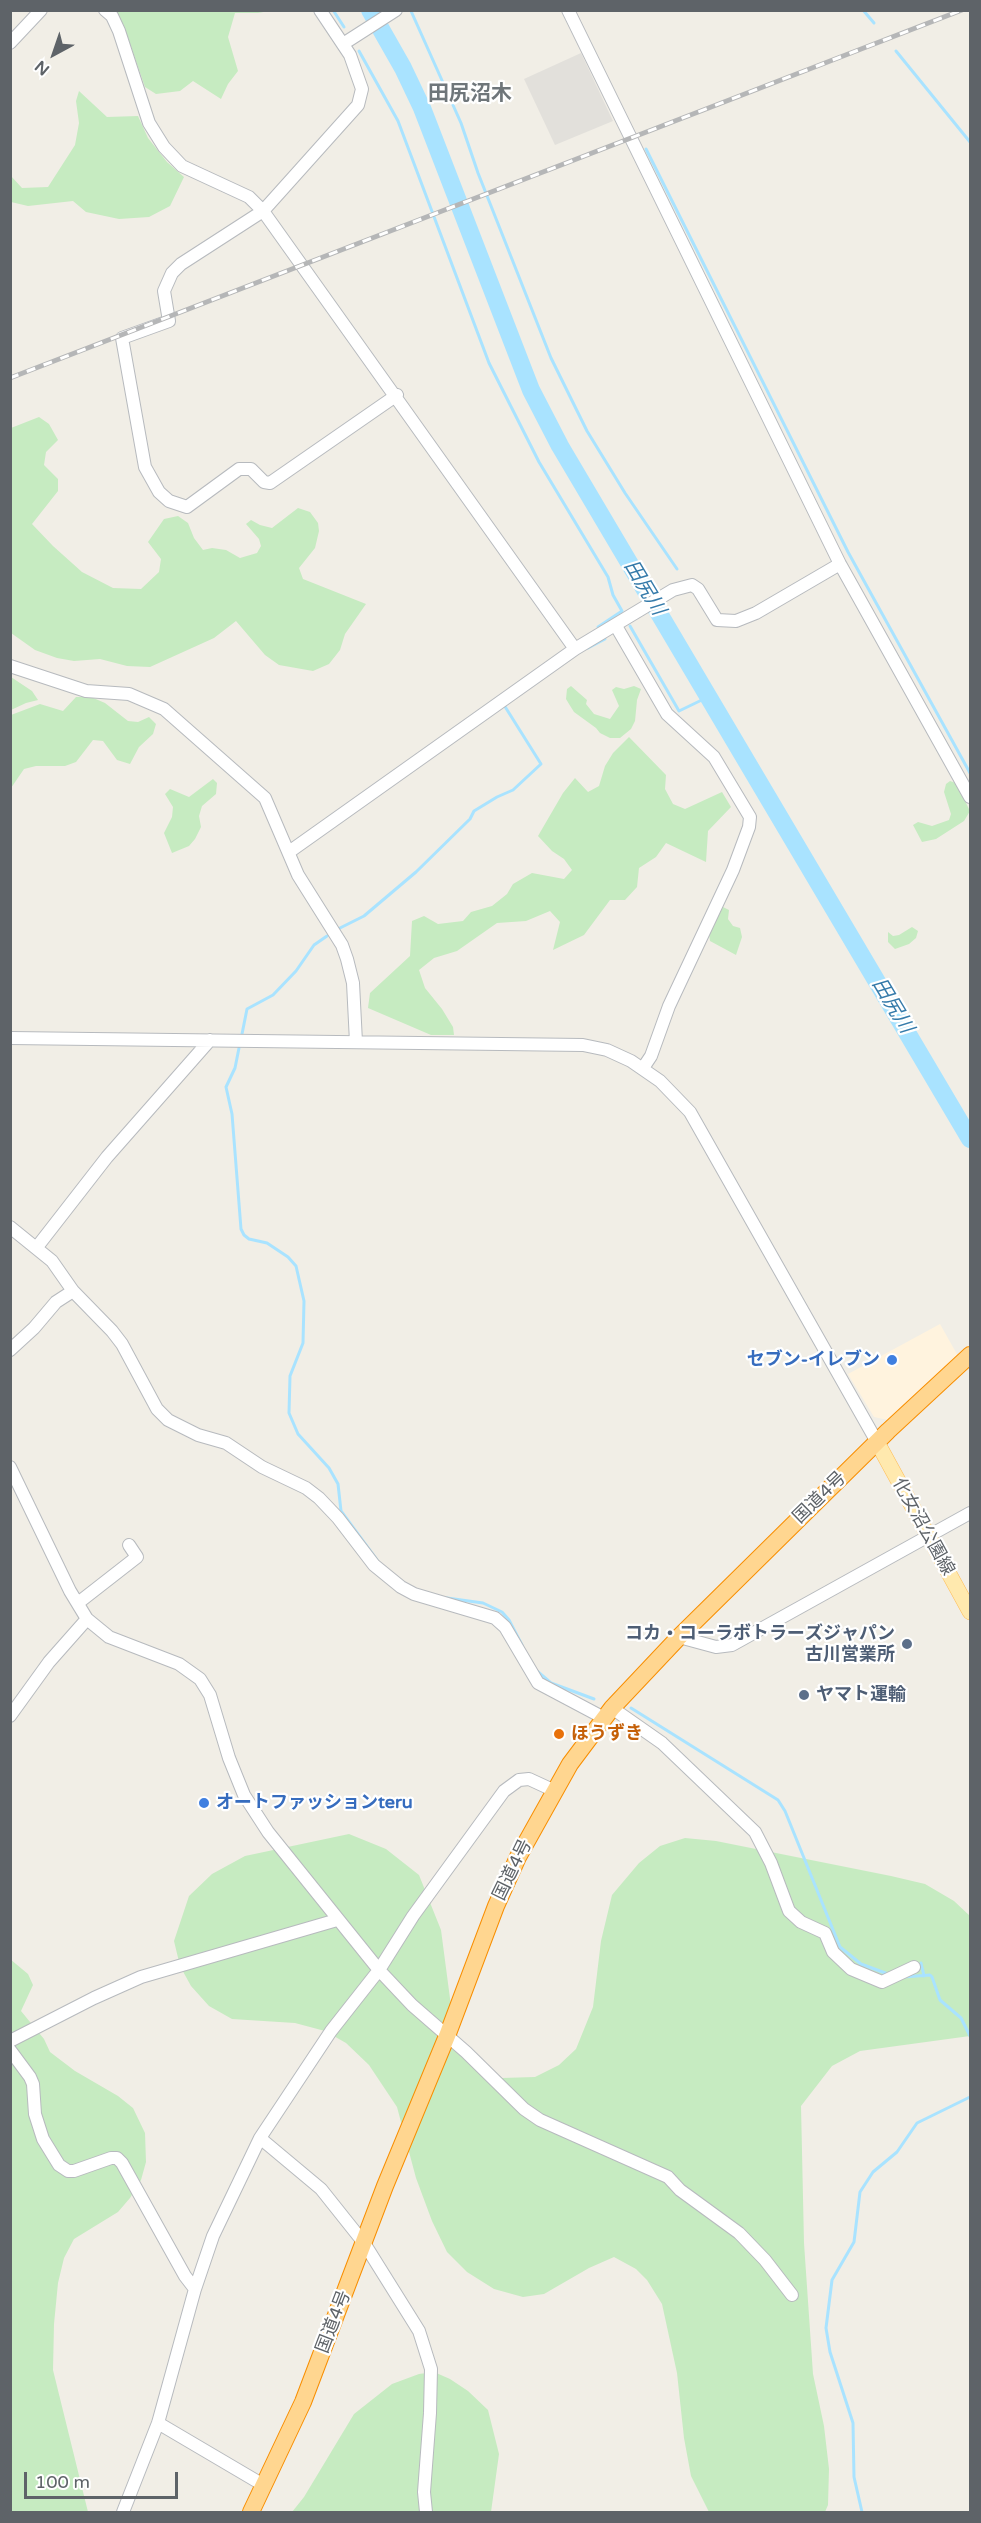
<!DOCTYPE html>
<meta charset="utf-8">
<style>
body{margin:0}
#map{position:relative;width:981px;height:2523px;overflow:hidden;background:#f1eee6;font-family:"Varela Round",sans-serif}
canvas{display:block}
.frame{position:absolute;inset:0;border:12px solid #5e6368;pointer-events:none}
.north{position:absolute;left:24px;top:24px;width:60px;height:60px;-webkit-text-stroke:4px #fff;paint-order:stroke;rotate:220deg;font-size:16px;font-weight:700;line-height:24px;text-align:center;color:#5e6368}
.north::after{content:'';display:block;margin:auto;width:21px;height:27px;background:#5e6368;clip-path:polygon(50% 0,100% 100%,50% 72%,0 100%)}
.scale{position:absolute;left:24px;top:2472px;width:154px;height:27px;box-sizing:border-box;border:3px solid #5e6368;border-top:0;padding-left:8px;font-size:18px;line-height:21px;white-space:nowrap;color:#5e6368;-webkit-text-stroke:4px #fff;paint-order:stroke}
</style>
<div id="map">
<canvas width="981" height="2523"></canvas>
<div class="frame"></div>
<div class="north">N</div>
<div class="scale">100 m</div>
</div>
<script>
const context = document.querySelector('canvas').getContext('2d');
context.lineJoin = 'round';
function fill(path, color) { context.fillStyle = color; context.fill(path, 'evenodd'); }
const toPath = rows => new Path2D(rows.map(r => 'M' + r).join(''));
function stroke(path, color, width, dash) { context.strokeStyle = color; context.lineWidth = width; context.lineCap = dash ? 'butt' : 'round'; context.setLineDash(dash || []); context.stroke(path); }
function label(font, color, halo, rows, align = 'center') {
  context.font = font + ' "Varela Round","Noto Sans JP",sans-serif'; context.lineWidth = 4.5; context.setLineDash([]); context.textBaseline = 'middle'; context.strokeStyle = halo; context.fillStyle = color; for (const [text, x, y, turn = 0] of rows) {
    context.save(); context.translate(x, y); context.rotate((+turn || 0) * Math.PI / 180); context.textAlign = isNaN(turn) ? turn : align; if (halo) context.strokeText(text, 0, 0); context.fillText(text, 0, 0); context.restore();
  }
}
fill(toPath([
 [940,1324,958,1356,888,1420,874,1417,848,1374]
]), '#fff3de');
fill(toPath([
 [581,53,613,121,555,145,524,79]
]), '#e2e0db');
fill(toPath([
 [111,11,269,11,258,13,235,13,228,37,238,71,228,84,221,99,193,81,180,91,156,94,145,87,123,24],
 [79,91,107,117,138,116,148,138,167,162,184,177,170,206,149,217,119,219,86,212,73,201,28,206,11,202,11,176,22,188,48,187,75,145,79,123,76,101],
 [39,417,49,424,58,440,46,452,44,465,58,479,58,491,32,524,53,546,82,572,113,588,141,589,159,572,161,559,148,542,164,519,178,516,188,523,194,538,203,550,212,548,226,550,240,558,257,553,261,546,259,539,246,524,251,520,260,525,272,528,298,508,310,512,318,523,319,531,315,548,299,568,303,579,366,604,345,634,340,650,329,664,313,671,279,665,265,655,236,621,214,638,150,667,127,666,100,659,74,661,57,658,35,650,11,633,11,428],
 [11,677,32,691,38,700,26,703,11,710],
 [571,686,587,700,586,704,594,714,610,719,619,706,612,690,616,687,624,689,634,686,641,689,637,700,635,721,631,729,620,738,610,738,600,733,596,728,574,712,569,704,566,699,567,689],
 [76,697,91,697,105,703,128,721,138,722,149,717,156,724,153,734,139,747,130,764,117,760,103,741,93,740,76,762,65,766,36,766,24,769,11,788,11,715,40,704,63,711],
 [629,737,666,775,665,789,673,804,685,809,722,792,731,807,708,831,706,862,666,843,656,857,639,868,637,887,625,900,610,900,584,935,553,950,560,922,550,911,526,921,497,923,457,951,434,958,419,970,425,988,442,1009,453,1027,454,1035,431,1035,368,1008,370,993,410,956,412,921,424,916,438,924,463,921,471,912,492,906,507,894,513,884,532,873,564,879,572,870,564,859,552,851,538,836,563,793,575,778,588,792,599,786,605,766,613,753],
 [213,779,217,783,216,794,202,806,199,816,201,827,195,839,189,846,172,853,164,833,172,817,173,807,165,794,170,789,189,797],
 [950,781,956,783,970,811,964,821,936,839,922,842,913,825,918,822,932,826,949,820,951,814,944,792,946,784],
 [723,907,729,910,728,919,733,926,740,928,742,937,736,955,710,941,709,934],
 [912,927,918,931,916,938,909,944,895,949,888,942,888,932,893,936,899,935],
 [349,1834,386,1849,419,1875,441,1930,451,2006,457,2039,483,2065,502,2078,535,2077,559,2065,576,2049,593,2007,601,1941,612,1895,639,1863,660,1846,685,1838,716,1841,891,1876,925,1884,954,1901,970,1916,970,2036,860,2051,832,2066,801,2106,804,2243,813,2374,824,2426,829,2469,828,2505,825,2512,709,2512,691,2476,684,2438,677,2373,662,2304,647,2280,636,2269,614,2257,589,2268,544,2294,523,2297,494,2289,467,2272,447,2252,432,2221,416,2178,397,2107,369,2065,346,2043,325,2031,295,2023,232,2019,209,2006,191,1986,180,1966,174,1941,189,1896,212,1874,245,1856],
 [10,1959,28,1974,33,1985,21,2011,44,2039,50,2052,75,2071,118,2096,133,2108,145,2133,146,2162,141,2180,130,2198,118,2212,74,2239,64,2258,58,2283,54,2324,53,2370,88,2512,11,2512],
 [434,2372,450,2379,468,2391,488,2410,499,2454,491,2512,292,2512,304,2497,354,2414,392,2384,419,2374]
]), '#c6ebc1');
stroke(toPath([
 [333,10,344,27],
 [863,10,874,23],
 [411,11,461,123,478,173,551,358,587,431,625,493,677,569],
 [359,51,398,121,489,363,539,462,608,577,613,595,622,611,598,627,600,630],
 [896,51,970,142],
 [646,149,848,552,970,773],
 [630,626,679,711,708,697],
 [588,648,605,639],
 [340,928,364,916,416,872,470,819,474,811,497,797,513,790,541,764,504,705],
 [242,1034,247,1009,273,995,296,971,314,945,327,936],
 [239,1048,235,1068,226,1087,232,1114,241,1229,244,1235,249,1239,267,1243,288,1257,296,1266,304,1301,303,1343,290,1376,289,1413,298,1434,329,1468,338,1484,341,1511,377,1560],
 [447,1598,483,1603,502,1612,509,1620,522,1645],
 [537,1671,551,1683,594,1699],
 [631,1708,778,1800,785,1811,840,1947,861,1964,888,1974],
 [921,1963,924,1976],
 [903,1977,930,1975,932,1977,940,2000,961,2018,970,2036],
 [862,2512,854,2477,853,2423,830,2352,826,2328,832,2280,854,2242,860,2192,873,2172,897,2152,917,2123,970,2097]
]), '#a9e3ff', 3);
stroke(toPath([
 [370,10,403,68,422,108,531,390,560,446,970,1139]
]), '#a9e3ff', 18);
const minor = toPath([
 [105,10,112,16,119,31,149,123,164,147,182,166,249,197,263,211,575,649],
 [320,10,350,55,362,89,358,105,263,211,181,264,172,273,164,291,169,321,122,338,145,467,159,492,169,501,187,507,239,469,251,469,264,482,270,483,397,395],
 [568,10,840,564,970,797],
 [10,43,41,10],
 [343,44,396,10],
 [616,626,667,714,714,757,750,817,749,827,733,870,669,1006,651,1056,643,1068],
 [10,666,86,691,129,694,164,709,265,798,298,875,342,945,347,959,353,983,356,1042],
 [289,852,575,649,673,590,692,585,698,589,717,620,736,621,756,613,840,564],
 [10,1038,583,1045,607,1050,631,1061,660,1081,690,1112,877,1442],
 [10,1227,52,1261,73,1291,112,1331,122,1344,157,1409,168,1420,198,1435,226,1443,262,1467,306,1488,319,1498,338,1518,374,1565,401,1587,414,1594,495,1618,505,1627,538,1683,604,1718],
 [37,1247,107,1157,210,1040],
 [10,1350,34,1328,56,1302,73,1291],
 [10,1467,70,1591,87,1619,109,1637,179,1664,200,1679,210,1695,229,1758,244,1795,268,1832,379,1970,412,2005,466,2052,524,2109,540,2120,668,2177,680,2190,739,2233,765,2260,792,2295],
 [78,1603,137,1557,129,1545],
 [679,1637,716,1647,732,1645,970,1513],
 [612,1708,662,1743,755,1832,771,1863,789,1911,801,1922,825,1933,833,1952,851,1969,882,1982,914,1967],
 [10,1716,49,1662,87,1619],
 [10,2041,94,1998,141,1977,337,1920],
 [10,2050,30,2077,33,2084,35,2114,43,2139,59,2165,68,2171,74,2171,111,2158,117,2158,122,2163,185,2276,195,2289],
 [260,2138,321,2189,364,2243,419,2331,431,2369,430,2413,424,2492,426,2512],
 [158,2423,265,2486],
 [123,2512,158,2423,195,2289,213,2236,260,2138,331,2031,379,1970,413,1916,504,1791,519,1780,529,1779,555,1791]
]);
const major = toPath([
 [877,1442,970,1612]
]);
const highway = toPath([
 [251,2512,303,2402,385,2186,447,2036,496,1906,518,1857,570,1764,612,1708,679,1637,888,1431,970,1355]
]);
stroke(minor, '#b7babe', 14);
stroke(major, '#ffbb52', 16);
stroke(highway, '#f88e00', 18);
stroke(minor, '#fff', 12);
stroke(major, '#ffe9ae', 15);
stroke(highway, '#ffd690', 16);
const rail = toPath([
 [10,378,962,10]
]);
stroke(rail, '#b5b6b7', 5);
stroke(rail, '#fff', 3, [9]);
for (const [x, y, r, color] of [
 [892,1360,6,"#3f7fe0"],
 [907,1644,6,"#5c6f8a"],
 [804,1695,6,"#5c6f8a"],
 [559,1734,6,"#e8710a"],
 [204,1803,6,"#3f7fe0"]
]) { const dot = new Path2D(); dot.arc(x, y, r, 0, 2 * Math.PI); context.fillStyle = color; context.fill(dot); stroke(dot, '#fff', 2); }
label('bold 18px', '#366cbe', '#fff', [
 ["セブン-イレブン",880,1360],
 ["オートファッションteru",216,1803,"left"]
], 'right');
label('18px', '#5e6368', '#fff', [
 ["国道4号",820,1498,-44],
 ["化女沼公園線",923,1527,61],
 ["国道4号",513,1870,-64],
 ["国道4号",334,2322,-69]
]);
label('bold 18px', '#4e5e75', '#fff', [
 ["コカ・コーラボトラーズジャパン",895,1634],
 ["古川営業所",895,1655],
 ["ヤマト運輸",816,1695,"left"]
], 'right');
label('bold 18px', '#c56008', '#fff', [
 ["ほうずき",571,1734]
], 'left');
label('italic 20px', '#357baa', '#fff', [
 ["田尻川",644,588,59],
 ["田尻川",892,1006,59]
]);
label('bold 21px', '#6f767a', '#fff', [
 ["田尻沼木",470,94]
]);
</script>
